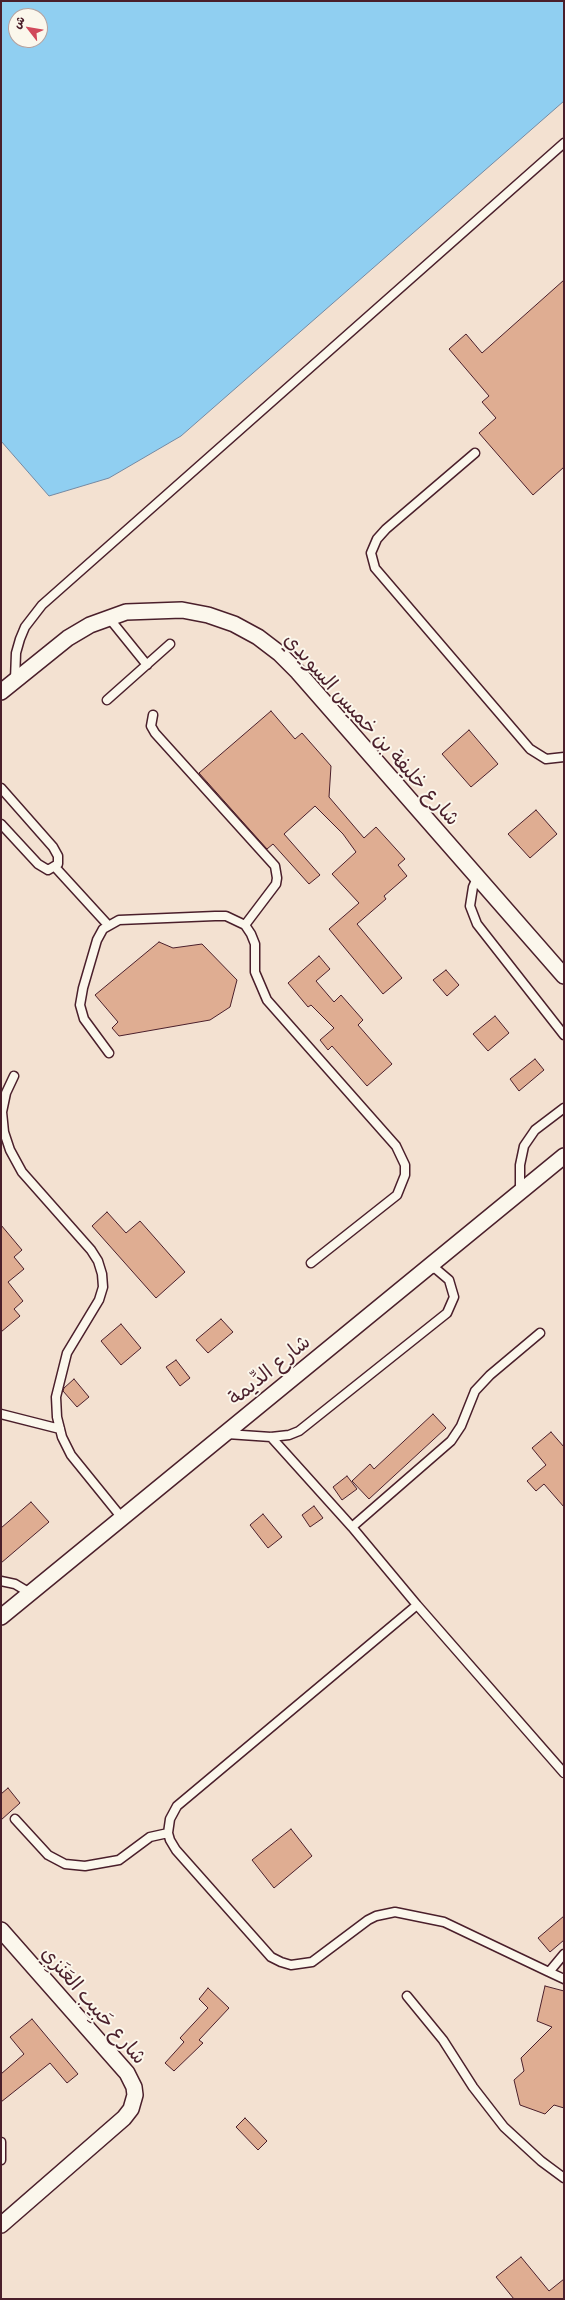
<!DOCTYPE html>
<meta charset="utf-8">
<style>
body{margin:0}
#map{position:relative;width:565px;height:2300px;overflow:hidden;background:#f3e1d1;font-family:Caveat,"Playpen Sans Arabic",sans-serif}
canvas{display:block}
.frame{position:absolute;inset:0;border:2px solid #4a1f2b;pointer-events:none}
.north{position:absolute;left:8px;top:8px;width:40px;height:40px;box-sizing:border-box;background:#fbf7ec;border:1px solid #b4a19f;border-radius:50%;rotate:301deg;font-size:11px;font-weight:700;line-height:16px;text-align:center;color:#4a1f2b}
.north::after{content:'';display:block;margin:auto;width:14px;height:18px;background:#d1495b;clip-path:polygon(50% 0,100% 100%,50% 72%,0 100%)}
</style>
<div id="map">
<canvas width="565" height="2300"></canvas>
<div class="frame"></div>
<div class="north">ش</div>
</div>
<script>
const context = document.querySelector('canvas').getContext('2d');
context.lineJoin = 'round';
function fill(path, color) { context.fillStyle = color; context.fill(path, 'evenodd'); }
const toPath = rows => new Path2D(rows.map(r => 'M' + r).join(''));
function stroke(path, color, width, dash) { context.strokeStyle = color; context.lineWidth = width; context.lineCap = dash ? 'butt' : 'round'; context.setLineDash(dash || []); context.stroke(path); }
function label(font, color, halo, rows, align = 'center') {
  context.font = font + ' Caveat,"Playpen Sans Arabic",sans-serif'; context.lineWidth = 4; context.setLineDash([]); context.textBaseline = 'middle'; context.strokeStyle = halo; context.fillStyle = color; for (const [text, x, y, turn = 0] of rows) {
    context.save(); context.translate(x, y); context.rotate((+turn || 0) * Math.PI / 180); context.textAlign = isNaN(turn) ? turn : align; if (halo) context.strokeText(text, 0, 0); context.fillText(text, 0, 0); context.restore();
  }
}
const water = toPath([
 [1,1,564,1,564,101,181,436,109,478,49,496,1,441,1,1],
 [16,16,40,16,40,40,16,40,16,16]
]);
fill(water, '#90cff1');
stroke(water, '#7489a2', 1);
const building = toPath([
 [564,280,564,467,533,495,479,433,496,418,482,402,489,396,449,349,466,334,482,353,564,280],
 [271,711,295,739,302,733,331,766,329,797,364,838,376,827,405,859,398,865,407,876,384,896,386,899,357,924,402,978,383,994,329,929,359,903,332,874,356,852,343,834,315,806,284,834,320,875,309,884,273,844,267,849,199,773,271,711],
 [469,730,498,764,471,787,442,754,469,730],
 [536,810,557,834,530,858,508,834,536,810],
 [159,942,173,948,202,944,237,980,230,1007,210,1020,119,1036,112,1028,118,1022,95,995,159,942],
 [319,956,330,969,316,981,334,1002,341,995,363,1020,358,1025,392,1064,367,1086,332,1046,328,1050,320,1040,334,1028,311,1005,308,1007,288,983,319,956],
 [446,970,459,985,447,996,433,980,446,970],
 [495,1016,509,1033,488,1051,473,1034,495,1016],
 [535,1059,544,1070,519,1091,510,1079,535,1059],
 [107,1212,126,1233,140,1221,185,1272,156,1298,92,1226,107,1212],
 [1,1225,22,1250,14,1257,24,1269,8,1282,23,1301,14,1309,20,1316,1,1332,1,1225],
 [221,1319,233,1332,208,1353,196,1340,221,1319],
 [121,1324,141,1348,121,1365,101,1341,121,1324],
 [176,1360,190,1378,180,1386,166,1367,176,1360],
 [74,1379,89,1397,77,1407,63,1391,64,1388,74,1379],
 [433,1414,446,1428,369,1499,352,1481,370,1464,374,1469,433,1414],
 [551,1432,564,1447,564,1507,544,1484,536,1491,527,1481,546,1465,532,1448,551,1432],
 [347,1476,357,1489,342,1500,333,1487,347,1476],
 [31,1502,49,1522,1,1563,1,1528,31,1502],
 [314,1506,323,1518,310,1527,302,1515,314,1506],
 [263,1514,282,1537,268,1548,250,1525,263,1514],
 [8,1788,20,1803,1,1820,1,1794,8,1788],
 [291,1829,312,1856,274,1888,252,1860,291,1829],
 [564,1916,564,1940,550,1952,538,1938,564,1916],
 [545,1986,564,1991,564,2108,554,2105,545,2114,520,2105,514,2080,524,2071,521,2058,552,2027,537,2021,545,1986],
 [208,1988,229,2008,199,2040,203,2043,174,2071,165,2063,184,2042,180,2038,208,2008,199,1999,208,1988],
 [32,2019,78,2074,67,2083,50,2063,1,2102,1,2074,24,2054,10,2037,32,2019],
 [245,2118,267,2141,258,2150,236,2127,245,2118],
 [521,2257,549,2291,564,2279,564,2299,514,2299,496,2277,521,2257]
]);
fill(building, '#dfad92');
stroke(building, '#4a1f2b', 1);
const lane = toPath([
 [475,453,386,529,377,539,371,553,375,568,530,749,546,759,564,757],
 [109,618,147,665],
 [15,680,16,653,20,639,25,627,42,605,564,143],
 [107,700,170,644],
 [153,715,151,726,155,733,275,866,277,878,276,884,245,925],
 [1,788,53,847,58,856,58,864,48,870,38,864,1,824],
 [55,867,108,925],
 [477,878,473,887,470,906,477,924,564,1035],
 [109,1053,84,1019,80,1005,83,988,97,940,103,929,119,920,215,916,226,916,245,925,251,934,255,944,255,972,267,1000,396,1146,405,1165,405,1175,397,1195,311,1263],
 [14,1076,6,1093,2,1112,4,1132,10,1150,22,1172,91,1250,98,1261,102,1274,103,1287,99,1300,67,1353,56,1397,57,1417,62,1437,71,1455,122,1518],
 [520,1192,520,1165,524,1146,535,1130,564,1108],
 [1,1414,60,1429],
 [227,1434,271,1437,289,1435,299,1431,447,1313,454,1297,449,1280,436,1269,427,1268],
 [271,1437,352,1527,417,1605,564,1773],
 [352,1527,451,1441,461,1426,475,1391,490,1375,540,1333],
 [1,1581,15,1584,30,1593],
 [417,1605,177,1806,170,1819,168,1833,170,1840,176,1850,271,1957,281,1962,291,1965,312,1962,368,1920,376,1916,395,1912,444,1922,549,1972,564,1954],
 [15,1819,48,1855,65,1864,85,1866,119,1860,150,1837,168,1833],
 [549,1972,564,1979],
 [407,1996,443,2040,473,2087,504,2127,541,2161,564,2178],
 [1,2142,1,2160]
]);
const street = toPath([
 [1,692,68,638,90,625,126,612,182,610,208,615,234,624,258,637,279,653,298,672,564,976],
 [1,1617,564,1156],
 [1,1930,127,2073,134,2087,135,2095,131,2109,124,2118,1,2225]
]);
stroke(lane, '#4a1f2b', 11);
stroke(street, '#4a1f2b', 18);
stroke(lane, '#fbf7ec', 8);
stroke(street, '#fbf7ec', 15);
label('20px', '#4a1f2b', '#fbf7ec', [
 ["شارع خليفة بن خميس السويدي",371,730,48],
 ["شارع الدِّيمة",270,1371,-39],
 ["شارع حَبِيب العَنَزِي",93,2006,49]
]);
</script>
